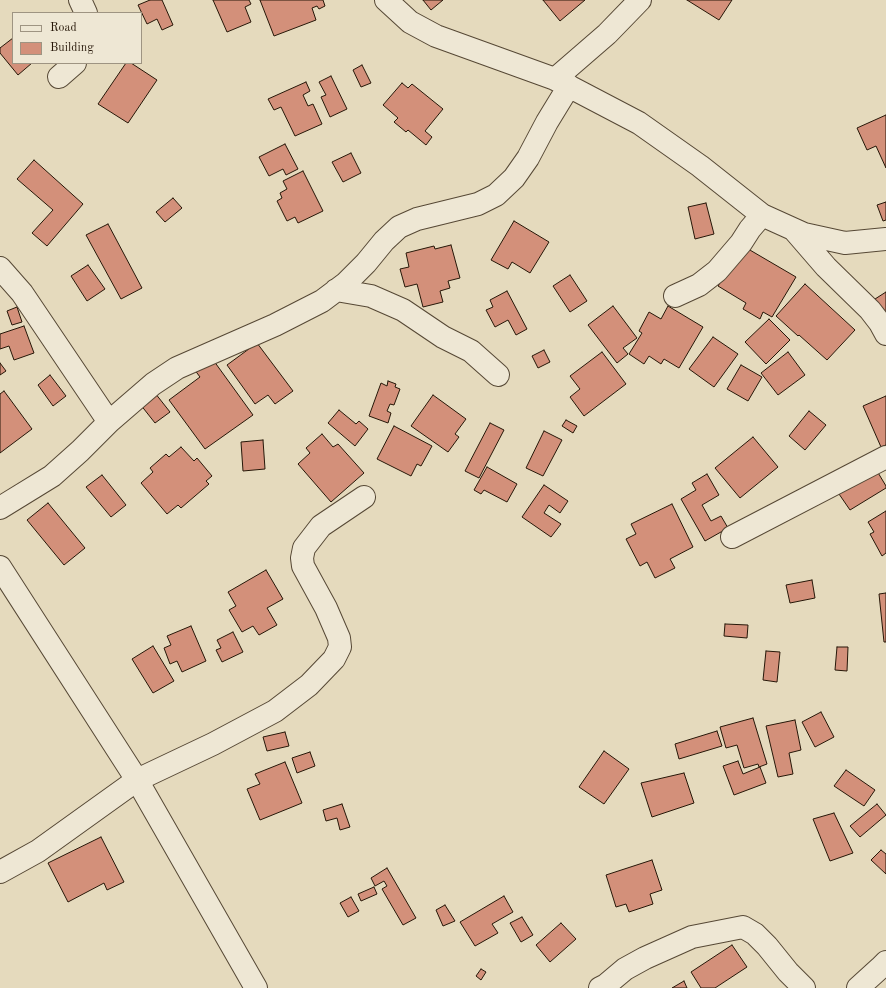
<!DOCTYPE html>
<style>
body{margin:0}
#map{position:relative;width:886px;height:988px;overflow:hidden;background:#e5dabd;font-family:"Old Standard TT",serif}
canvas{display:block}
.legend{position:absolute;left:12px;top:12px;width:130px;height:52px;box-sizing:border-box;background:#eee7d4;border:1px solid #9e9482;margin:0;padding:5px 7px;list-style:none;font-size:12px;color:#261708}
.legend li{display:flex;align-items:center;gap:8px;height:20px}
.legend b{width:20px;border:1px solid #9e9482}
</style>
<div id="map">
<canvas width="886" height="988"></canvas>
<ul class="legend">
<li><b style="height:5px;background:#eee7d4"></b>Road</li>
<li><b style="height:11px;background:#d3907a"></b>Building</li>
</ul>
</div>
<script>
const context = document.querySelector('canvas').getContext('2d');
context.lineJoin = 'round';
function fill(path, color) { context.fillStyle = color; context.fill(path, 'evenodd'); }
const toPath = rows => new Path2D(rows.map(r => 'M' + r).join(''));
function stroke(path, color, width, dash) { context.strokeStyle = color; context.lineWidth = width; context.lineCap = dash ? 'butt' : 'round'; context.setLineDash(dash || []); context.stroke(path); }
const building = toPath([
 [150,0,162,0,173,25,162,30,157,19,147,24,138,5,150,0],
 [213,0,249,0,251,4,245,7,251,22,227,32,213,0],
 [260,0,323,0,325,6,319,9,317,6,312,8,316,20,274,36,260,0],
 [423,0,443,0,431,10,423,0],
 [543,0,585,0,560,21,543,0],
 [687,0,732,0,719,20,687,0],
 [13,38,13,63,32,63,18,75,0,53,0,48,13,38],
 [126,63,131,63,157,80,128,123,98,104,126,63],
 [362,65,371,83,361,87,353,70,362,65],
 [331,76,347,109,330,117,321,97,326,95,319,82,331,76],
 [306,82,310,91,303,95,308,106,313,104,322,124,295,136,281,107,274,110,268,99,306,82],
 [402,83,408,88,412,84,443,109,425,131,432,137,426,145,408,130,406,132,394,122,398,118,383,105,402,83],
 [886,115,886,168,876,146,867,150,857,128,886,115],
 [285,144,298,169,286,175,283,169,269,176,259,157,285,144],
 [351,153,361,173,343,182,332,162,351,153],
 [34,160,83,204,47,246,32,233,53,210,17,179,34,160],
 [303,171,323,211,298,223,295,217,287,221,277,201,282,198,280,193,287,189,283,181,303,171],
 [173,198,182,208,165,222,156,212,173,198],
 [886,202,886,220,883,221,877,205,886,202],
 [706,203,714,234,695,239,688,207,706,203],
 [514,221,549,242,530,273,512,262,508,269,491,260,514,221],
 [108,224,142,288,121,299,86,235,108,224],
 [451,245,460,278,448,281,450,288,440,291,443,302,423,307,417,284,405,287,400,269,409,267,406,253,434,246,435,249,451,245],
 [743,246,796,277,772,317,763,312,760,319,743,309,746,303,718,286,743,246],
 [88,265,105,289,87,301,71,276,88,265],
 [570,275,587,301,570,312,553,286,570,275],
 [805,284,855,330,827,360,799,335,798,336,776,316,805,284],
 [507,291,527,329,516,335,508,320,495,327,486,310,493,307,490,300,507,291],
 [886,292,886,316,875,299,886,292],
 [613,306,637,338,623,348,628,354,617,363,588,325,613,306],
 [668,306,703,327,679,368,664,359,661,364,649,356,644,364,629,354,642,333,639,331,649,312,661,319,668,306],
 [17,307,22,322,12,325,7,311,17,307],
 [769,319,790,340,766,364,745,342,769,319],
 [24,326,34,353,14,360,9,346,0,349,0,334,24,326],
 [713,337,738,354,714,387,689,369,713,337],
 [257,343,293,391,275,404,268,395,255,404,227,365,257,343],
 [544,350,550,362,538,368,532,356,544,350],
 [602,352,626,384,584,416,570,397,580,389,570,376,602,352],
 [788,352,805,375,778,395,761,373,788,352],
 [211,357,253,415,205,449,169,400,200,377,194,369,211,357],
 [0,363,6,371,0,375,0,363],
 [741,365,762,377,748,401,727,389,741,365],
 [50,375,66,396,53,406,38,385,50,375],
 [388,381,396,384,395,387,400,389,394,405,390,404,387,411,391,413,388,423,369,416,381,383,387,386,388,381],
 [4,391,32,429,0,453,0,394,4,391],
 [155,393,170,412,155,423,140,404,155,393],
 [433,395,466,419,455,434,459,437,448,452,411,426,433,395],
 [886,396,886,445,881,447,863,406,886,396],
 [339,410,356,424,359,421,368,429,355,446,328,423,339,410],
 [809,411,826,425,805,450,789,436,809,411],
 [566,420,577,426,573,433,562,426,566,420],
 [490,423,504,430,479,478,465,471,490,423],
 [394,426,432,446,421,466,417,464,411,476,377,459,394,426],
 [544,431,562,440,543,476,526,468,544,431],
 [322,434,333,447,338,444,364,473,331,502,298,464,310,453,306,448,322,434],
 [753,437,778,467,740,498,715,468,753,437],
 [263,440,265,469,243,471,241,442,263,440],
 [181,447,194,461,197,458,212,476,206,481,209,484,181,508,178,505,167,514,141,483,153,472,150,468,166,454,169,457,181,447],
 [487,467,517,484,507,502,484,490,481,494,474,490,487,467],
 [877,471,886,486,886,488,850,510,839,494,877,471],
 [707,474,719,495,702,505,711,521,721,516,728,528,705,541,681,499,696,490,692,483,707,474],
 [102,475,126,505,111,517,86,487,102,475],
 [544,485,568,501,560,513,549,505,544,513,561,524,551,537,522,517,544,485],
 [48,503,85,548,64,565,27,520,48,503],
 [672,504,693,547,670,559,675,568,655,578,647,562,640,566,626,539,636,534,631,524,672,504],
 [886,511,886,553,882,556,870,534,874,532,868,522,886,511],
 [266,570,283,599,267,608,277,625,259,635,253,626,242,632,229,610,236,606,228,592,266,570],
 [812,580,815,598,790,603,786,585,812,580],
 [886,593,886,642,884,642,879,594,886,593],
 [725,624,748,625,747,638,724,636,725,624],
 [191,626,206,661,182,672,177,661,170,664,164,648,171,645,167,636,191,626],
 [233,632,243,652,222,662,216,650,221,648,217,640,233,632],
 [153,646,174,681,153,693,132,659,153,646],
 [837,647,848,647,847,671,835,670,837,647],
 [766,651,780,652,777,682,763,680,766,651],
 [821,712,834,737,815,747,802,722,821,712],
 [753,718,767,764,759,767,758,764,744,768,737,745,726,748,720,727,753,718],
 [795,720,801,750,789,753,793,774,778,777,766,726,795,720],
 [717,731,722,746,679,759,675,744,717,731],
 [285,732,289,746,267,751,263,737,285,732],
 [604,751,629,769,604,804,579,787,604,751],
 [310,752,315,766,297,773,292,758,310,752],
 [738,761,743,774,760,767,766,783,734,795,723,766,738,761],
 [285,762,302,803,260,820,247,789,260,784,255,774,285,762],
 [846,770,875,790,864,806,834,786,846,770],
 [684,773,694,803,652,817,641,783,684,773],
 [342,804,350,827,340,830,337,818,326,821,323,810,342,804],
 [877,804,886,815,860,837,850,826,877,804],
 [834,813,853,853,830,861,813,819,834,813],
 [101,837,124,882,107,890,104,883,68,902,48,863,101,837],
 [881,850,886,854,886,874,871,860,881,850],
 [652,860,662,890,650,894,653,904,629,912,626,904,616,907,606,875,652,860],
 [387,868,416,918,403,925,382,889,387,886,384,881,375,886,371,878,387,868],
 [374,887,377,894,361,901,358,894,374,887],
 [504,896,513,912,492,924,498,933,475,946,460,922,504,896],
 [351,897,359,911,348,917,340,903,351,897],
 [445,905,455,921,443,926,436,910,445,905],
 [522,917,533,935,521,942,510,923,522,917],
 [561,923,576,939,550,962,536,945,561,923],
 [732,945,747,967,715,988,701,988,691,972,732,945],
 [481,969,486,972,481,980,476,976,481,969],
 [684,981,687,988,672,988,684,981]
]);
fill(building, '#d3907a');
stroke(building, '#261708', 1);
const minor = toPath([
 [80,0,86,13],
 [386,0,410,22,436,36,555,79,639,123,700,166,762,215,804,234,845,243,886,239],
 [59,77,75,63],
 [555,79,607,34,640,0],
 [794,230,826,267,870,310,880,323,886,334],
 [0,268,22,293,109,422],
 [336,290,371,296,403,310,443,337,471,351,498,375],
 [675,296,699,285,717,271,741,243,750,229,762,215],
 [0,508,52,476,80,451,109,422,153,384,177,368,275,325,322,301,346,283,366,263,384,241,399,227,417,219,478,204,496,195,514,178,528,158,547,122,569,86],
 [732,537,886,457],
 [0,872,38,851,137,780,213,744,275,711,309,685,334,659,340,647,339,638,326,608,303,566,302,558,304,548,321,526,364,497],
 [600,988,606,985,625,969,645,958,692,937,743,927,755,934,767,946,788,972,804,988],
 [858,988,880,968,886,962]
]);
const tertiary = toPath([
 [0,567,137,780,256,988]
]);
stroke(minor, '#564835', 24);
stroke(tertiary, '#564835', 24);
stroke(minor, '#eee7d4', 22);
stroke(tertiary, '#eee7d4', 22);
</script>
